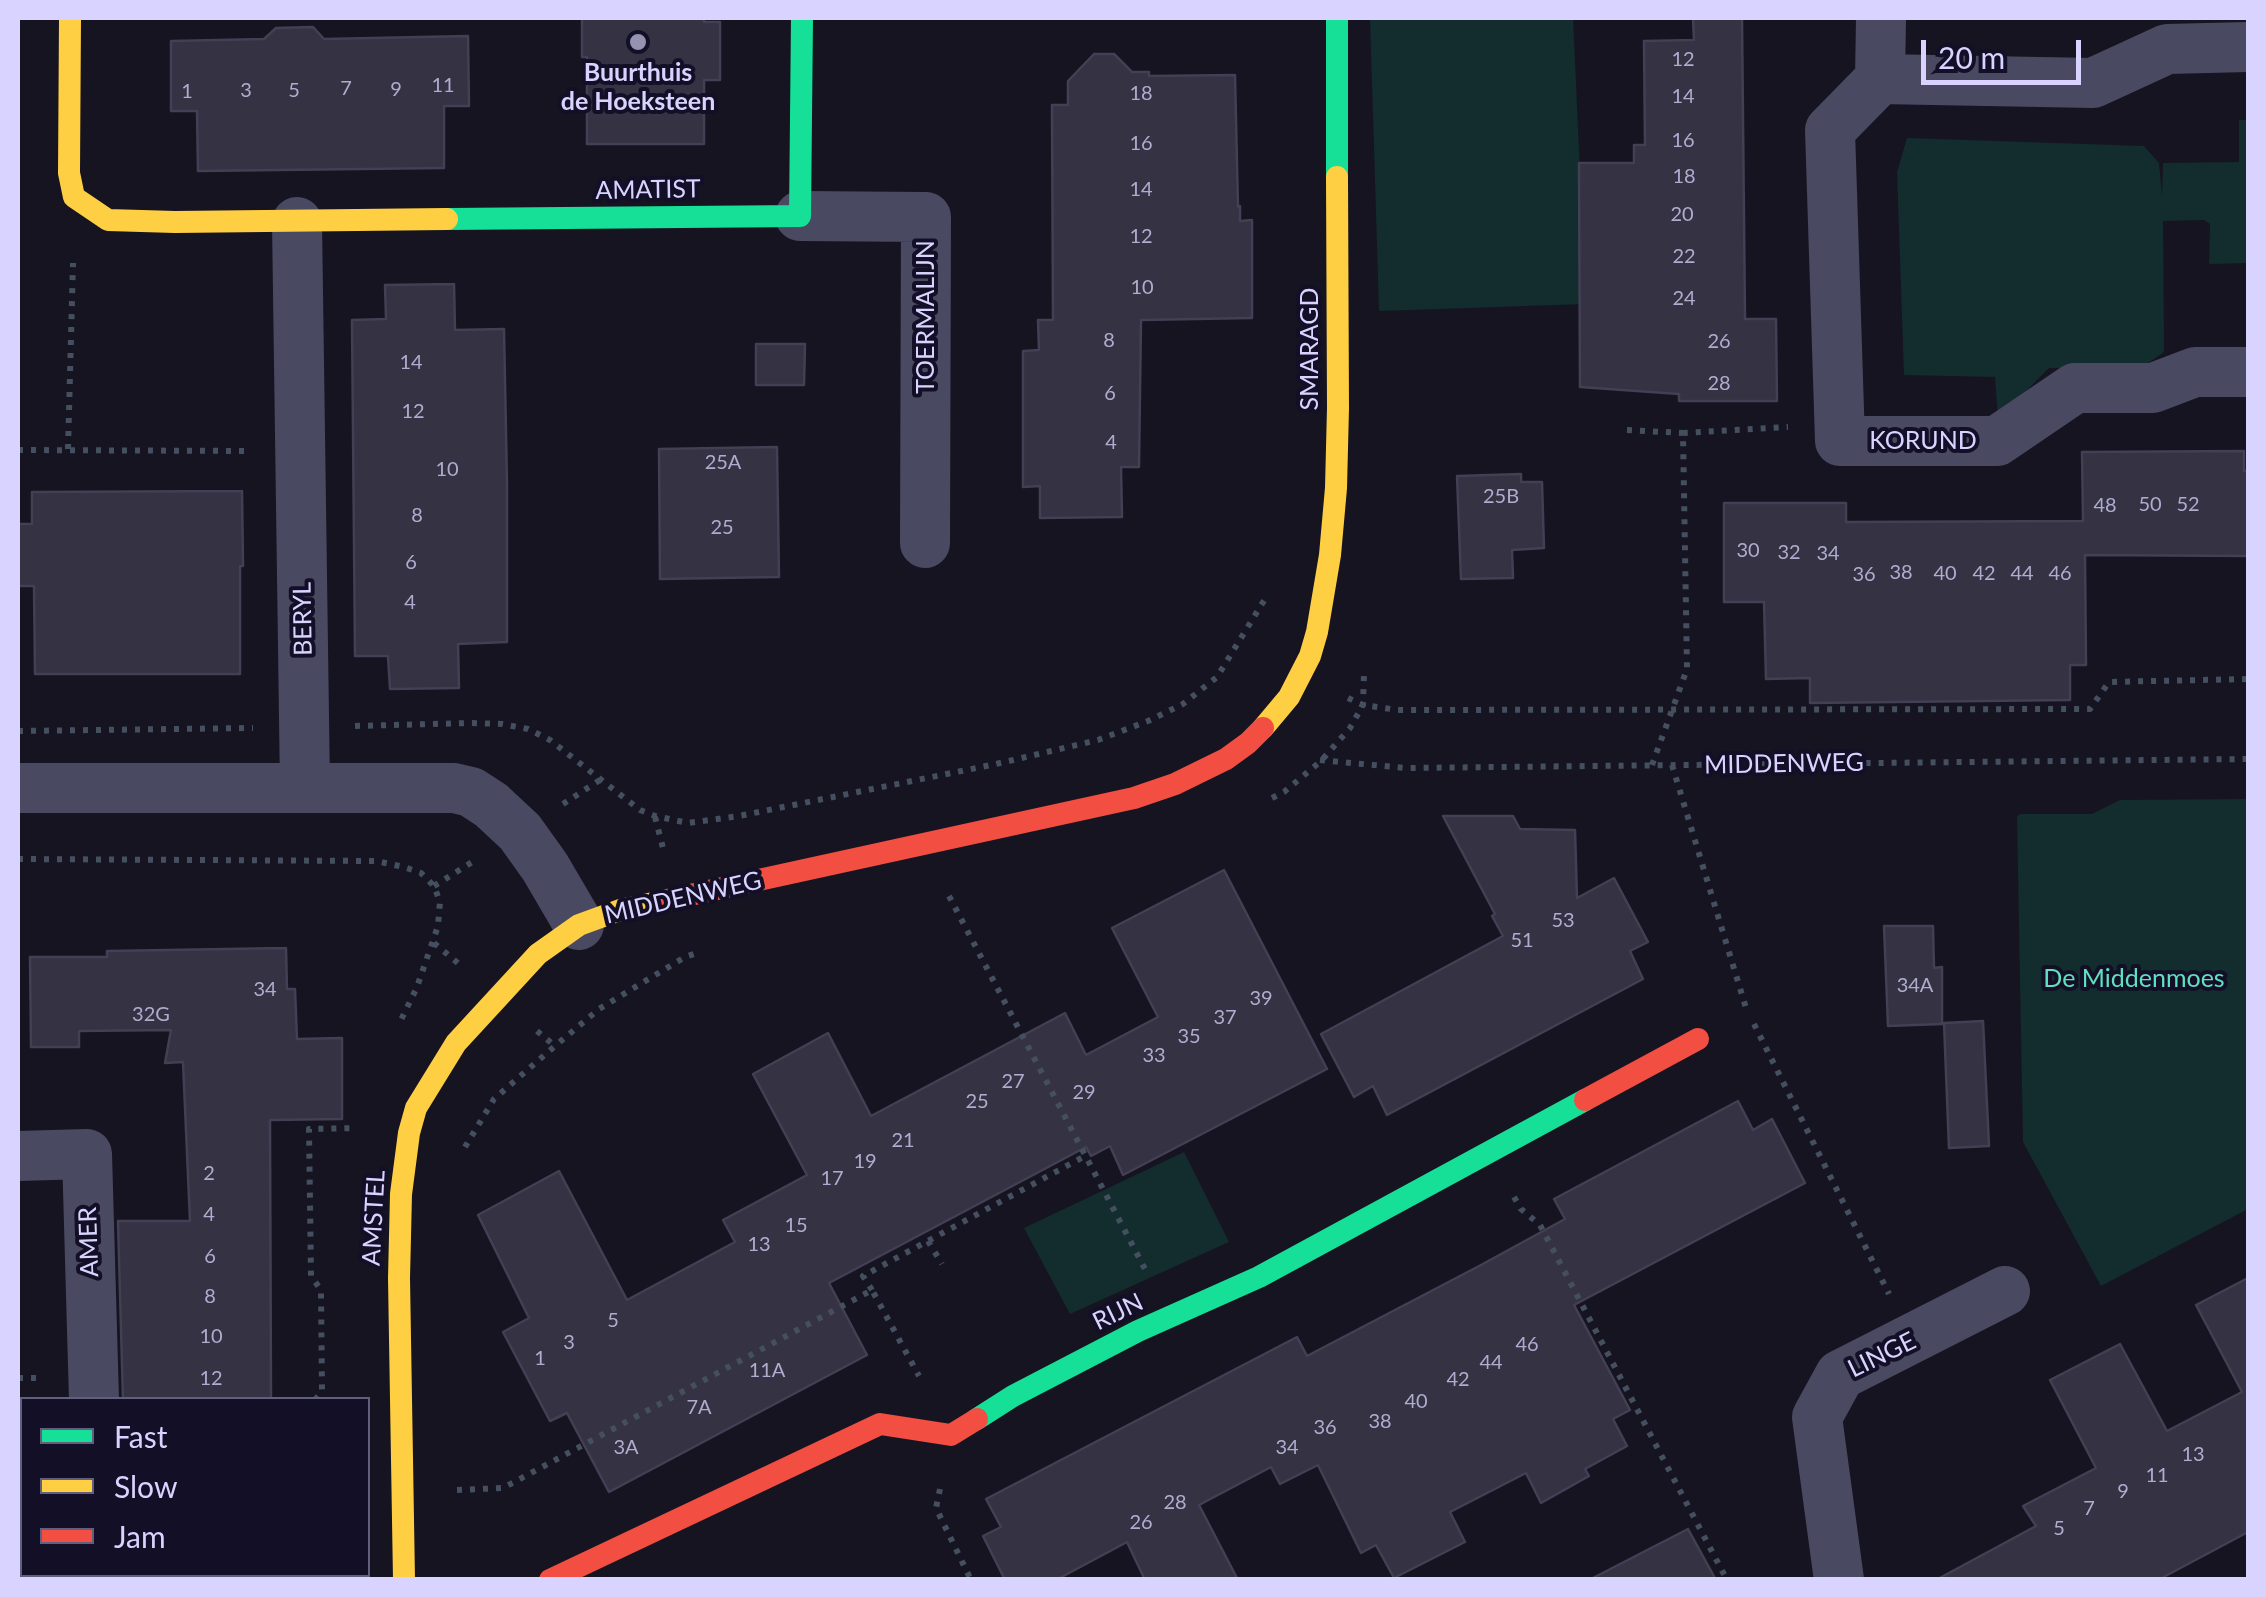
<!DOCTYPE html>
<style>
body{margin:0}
#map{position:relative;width:2266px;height:1597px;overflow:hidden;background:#161421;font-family:Lato,sans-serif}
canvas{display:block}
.frame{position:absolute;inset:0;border:20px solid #d9d4ff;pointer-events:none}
.legend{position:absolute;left:20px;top:1397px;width:350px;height:180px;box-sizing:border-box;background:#130f26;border:2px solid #625e7d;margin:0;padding:12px 18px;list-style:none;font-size:30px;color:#d9d4ff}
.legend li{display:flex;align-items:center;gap:20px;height:50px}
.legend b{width:50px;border:2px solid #625e7d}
.scale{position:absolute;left:1921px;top:40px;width:160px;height:45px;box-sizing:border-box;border:5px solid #d9d4ff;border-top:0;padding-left:12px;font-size:30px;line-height:35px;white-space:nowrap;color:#d9d4ff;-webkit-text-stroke:8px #130f26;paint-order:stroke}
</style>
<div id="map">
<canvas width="2266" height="1597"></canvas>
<div class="frame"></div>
<ul class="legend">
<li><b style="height:12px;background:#16e098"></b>Fast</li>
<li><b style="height:12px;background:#ffcf43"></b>Slow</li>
<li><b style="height:12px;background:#f24e42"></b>Jam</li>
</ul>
<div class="scale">20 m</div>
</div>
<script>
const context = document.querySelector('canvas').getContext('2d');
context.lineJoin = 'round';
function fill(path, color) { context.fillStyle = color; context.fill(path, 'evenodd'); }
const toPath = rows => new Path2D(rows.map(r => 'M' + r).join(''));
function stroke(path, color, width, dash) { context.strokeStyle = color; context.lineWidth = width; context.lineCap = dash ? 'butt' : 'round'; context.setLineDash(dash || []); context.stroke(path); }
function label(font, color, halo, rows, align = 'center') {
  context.font = font + ' Lato,sans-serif'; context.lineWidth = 8; context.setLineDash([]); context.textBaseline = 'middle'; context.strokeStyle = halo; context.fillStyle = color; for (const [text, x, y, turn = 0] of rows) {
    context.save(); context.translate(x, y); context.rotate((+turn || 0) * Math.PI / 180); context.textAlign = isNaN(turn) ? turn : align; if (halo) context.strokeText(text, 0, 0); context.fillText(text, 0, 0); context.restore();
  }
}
fill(toPath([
 [1370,18,1573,18,1586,304,1379,311],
 [2239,120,2248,120,2248,263,2209,264,2210,224,2204,220,2163,221,2164,352,2141,368,2049,368,1998,419,1995,377,1904,375,1897,172,1907,138,2144,146,2159,163,2162,195,2163,163,2239,162],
 [2248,799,2248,1209,2101,1286,2023,1142,2017,816,2021,814,2092,814,2120,800],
 [1184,1152,1229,1242,1070,1314,1024,1228]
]), '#132c2d');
const building = toPath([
 [582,18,704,18,704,22,720,22,720,80,704,80,704,144,587,144,587,57,582,57,582,18],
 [1693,18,1742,18,1745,319,1776,319,1777,401,1679,401,1679,394,1580,387,1579,163,1634,163,1634,145,1645,145,1644,41,1694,40,1693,18],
 [313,27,324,39,468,36,469,106,444,106,444,168,198,171,197,111,171,111,171,41,264,39,276,28,313,27],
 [1094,54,1114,54,1132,72,1149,72,1149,76,1235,75,1238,207,1240,206,1240,221,1252,220,1252,318,1141,320,1139,467,1121,467,1122,517,1040,518,1040,486,1023,487,1023,351,1039,350,1038,320,1053,320,1052,105,1068,105,1068,81,1094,54],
 [454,284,455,330,504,329,507,485,507,642,458,644,459,688,390,689,388,656,355,656,352,320,386,319,385,285,454,284],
 [756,344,805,344,804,385,756,385,756,344],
 [777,447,779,577,660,579,659,449,777,447],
 [2244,451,2244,471,2248,471,2248,556,2085,555,2086,665,2070,665,2070,700,1810,703,1810,678,1766,679,1764,602,1724,602,1724,503,1846,503,1846,522,2083,521,2082,452,2244,451],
 [1521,474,1521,482,1542,482,1544,548,1512,550,1513,578,1461,579,1457,476,1521,474],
 [242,491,243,566,240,566,240,674,35,674,34,586,18,586,18,524,32,524,32,492,242,491],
 [1443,816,1513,816,1520,829,1575,830,1577,898,1614,878,1648,942,1630,951,1643,979,1387,1115,1373,1086,1354,1097,1321,1034,1503,936,1492,916,1495,914,1443,816],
 [1224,870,1327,1069,1123,1175,1110,1146,1091,1156,1086,1147,829,1283,867,1355,609,1492,567,1413,550,1421,503,1332,529,1318,478,1215,559,1171,627,1300,735,1242,723,1220,807,1175,753,1074,828,1033,871,1116,1065,1013,1086,1055,1158,1017,1112,928,1224,870],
 [1884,926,1933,926,1934,968,1942,967,1942,1024,1888,1026,1884,926],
 [286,948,287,989,295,989,297,1039,342,1038,342,1119,270,1120,271,1400,123,1400,118,1221,190,1221,183,1062,165,1063,171,1030,79,1031,79,1047,31,1047,30,957,107,957,107,951,286,948],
 [1983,1021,1989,1146,1949,1148,1944,1023,1983,1021],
 [1738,1101,1753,1130,1772,1119,1805,1183,1574,1305,1630,1410,1613,1419,1627,1446,1585,1469,1589,1476,1541,1503,1526,1473,1450,1512,1465,1542,1394,1578,1376,1545,1361,1553,1318,1465,1280,1484,1271,1467,1199,1505,1238,1580,1145,1580,1127,1542,1056,1580,1005,1580,983,1536,1001,1527,986,1499,1297,1337,1307,1356,1481,1265,1565,1219,1554,1199,1738,1101],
 [2248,1278,2248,1532,2158,1580,1936,1580,2036,1526,2023,1506,2096,1468,2050,1380,2120,1344,2167,1431,2242,1392,2196,1305,2248,1278],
 [1688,1529,1716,1580,1589,1580,1688,1529]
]);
fill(building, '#343243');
stroke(building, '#433f54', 2.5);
stroke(toPath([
 [1627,430,1683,433],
 [68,449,73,263],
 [18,450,249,451],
 [1348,698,1363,705,1398,710,2090,709,2109,682,2248,679],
 [355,726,470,723,502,724,528,729,550,740,640,810,655,816,688,823,739,816,996,764,1098,740,1148,721,1183,704,1217,677,1265,599],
 [18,731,253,728],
 [1320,760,1405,768,2248,759],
 [1652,765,1687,669,1683,433,1788,427],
 [1672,765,1746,1008],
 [1272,798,1284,792,1321,761,1350,728,1363,705,1364,674],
 [563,804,600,780],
 [655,817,663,848],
 [18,859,376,861,404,867,421,873,434,886,440,902,438,926,417,987,401,1020],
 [434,886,477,859],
 [949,896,1146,1271],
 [434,943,459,964],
 [1754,1024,1889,1294],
 [537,1031,555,1046],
 [465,1147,494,1099,555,1046,599,1009,685,957,697,953],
 [1514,1197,1521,1209,1540,1225,1727,1580],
 [928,1241,942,1264],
 [872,1290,863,1276,1085,1156],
 [18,1378,41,1378],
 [315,1400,322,1391,321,1290,311,1276,309,1129,356,1128],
 [940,1489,936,1508,971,1580],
 [457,1490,503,1488,872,1290,919,1376],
 [18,1577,49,1576]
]), '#44505f', 6, [5, 8]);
stroke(toPath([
 [1881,18,1880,79,1830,130,1840,441,1997,441,2075,388,2153,388,2195,372,2248,372],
 [1880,79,2093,83,2167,49,2248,47],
 [800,216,926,217,925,543],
 [297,222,305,787],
 [18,788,454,788,471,792,491,805,520,832,545,867,579,925],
 [18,1156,87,1154,94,1400],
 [100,1574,260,1574],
 [320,1574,339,1580],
 [1839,1580,1817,1417,1840,1375,2005,1291]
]), '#4a4962', 50);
stroke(toPath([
 [1337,18,1337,177],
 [447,219,800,216,802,18],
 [977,1419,1013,1396,1138,1331,1259,1277,1585,1100]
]), '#16e098', 22);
stroke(toPath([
 [70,18,69,173,74,197,108,220,175,222,447,219],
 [1263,728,1289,697,1310,656,1317,632,1330,555,1336,488,1338,408,1337,177],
 [404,1580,399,1278,401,1194,409,1133,416,1108,456,1043,538,954,579,925,620,910,658,902]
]), '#ffcf43', 22);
stroke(toPath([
 [658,902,1134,798,1175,784,1226,759,1248,743,1263,728],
 [1585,1100,1698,1039],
 [550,1580,880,1424,951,1435,977,1419]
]), '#f24e42', 22);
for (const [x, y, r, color] of [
 [638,42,10,"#9591b1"]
]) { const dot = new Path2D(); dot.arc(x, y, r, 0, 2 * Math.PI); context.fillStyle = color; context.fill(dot); stroke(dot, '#130f26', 4); }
label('20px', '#b0acd0', null, [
 ["12",1683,60],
 ["11",443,86],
 ["7",346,89],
 ["9",396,90],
 ["3",246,91],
 ["5",294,91],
 ["1",187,92],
 ["18",1141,94],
 ["14",1683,97],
 ["16",1683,141],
 ["16",1141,144],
 ["18",1684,177],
 ["14",1141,190],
 ["20",1682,215],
 ["12",1141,237],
 ["22",1684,257],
 ["10",1142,288],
 ["24",1684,299],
 ["8",1109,341],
 ["26",1719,342],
 ["14",411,363],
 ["28",1719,384],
 ["6",1110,394],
 ["12",413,412],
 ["4",1111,443],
 ["25A",723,463],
 ["10",447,470],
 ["25B",1501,497],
 ["50",2150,505],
 ["52",2188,505],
 ["48",2105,506],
 ["8",417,516],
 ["25",722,528],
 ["30",1748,551],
 ["32",1789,553],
 ["34",1828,554],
 ["6",411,563],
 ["38",1901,573],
 ["40",1945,574],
 ["42",1984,574],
 ["44",2022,574],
 ["46",2060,574],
 ["36",1864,575],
 ["4",410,603],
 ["53",1563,921],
 ["51",1522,941],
 ["34A",1915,986],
 ["34",265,990],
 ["39",1261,999],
 ["32G",151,1015],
 ["37",1225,1018],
 ["35",1189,1037],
 ["33",1154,1056],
 ["27",1013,1082],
 ["29",1084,1093],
 ["25",977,1102],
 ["21",903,1141],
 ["19",865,1162],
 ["2",209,1174],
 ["17",832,1179],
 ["4",209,1215],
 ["15",796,1226],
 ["13",759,1245],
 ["6",210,1257],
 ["8",210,1297],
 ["5",613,1321],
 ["10",211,1337],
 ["3",569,1343],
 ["46",1527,1345],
 ["1",540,1359],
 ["44",1491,1363],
 ["11A",767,1371],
 ["12",211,1379],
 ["42",1458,1380],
 ["40",1416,1402],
 ["7A",699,1408],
 ["38",1380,1422],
 ["36",1325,1428],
 ["3A",626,1448],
 ["34",1287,1448],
 ["13",2193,1455],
 ["11",2157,1476],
 ["9",2123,1492],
 ["28",1175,1503],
 ["7",2089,1509],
 ["26",1141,1523],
 ["5",2059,1529]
]);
label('bold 25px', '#d9d4ff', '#130f26', [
 ["Buurthuis",638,73],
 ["de Hoeksteen",638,102]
]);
label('25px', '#d9d4ff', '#130f26', [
 ["AMATIST",648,190,-1],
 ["TOERMALIJN",926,317,-90],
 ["SMARAGD",1310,349,-90],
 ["KORUND",1923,441],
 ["BERYL",303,619,-91],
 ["MIDDENWEG",1784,764,-1],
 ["MIDDENWEG",683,898,-13],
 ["AMSTEL",374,1218,-87],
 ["AMER",89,1242,-92],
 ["RIJN",1118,1312,-26],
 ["LINGE",1882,1355,-26]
]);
label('25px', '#5fe0c0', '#130f26', [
 ["De Middenmoes",2134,979]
]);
</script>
